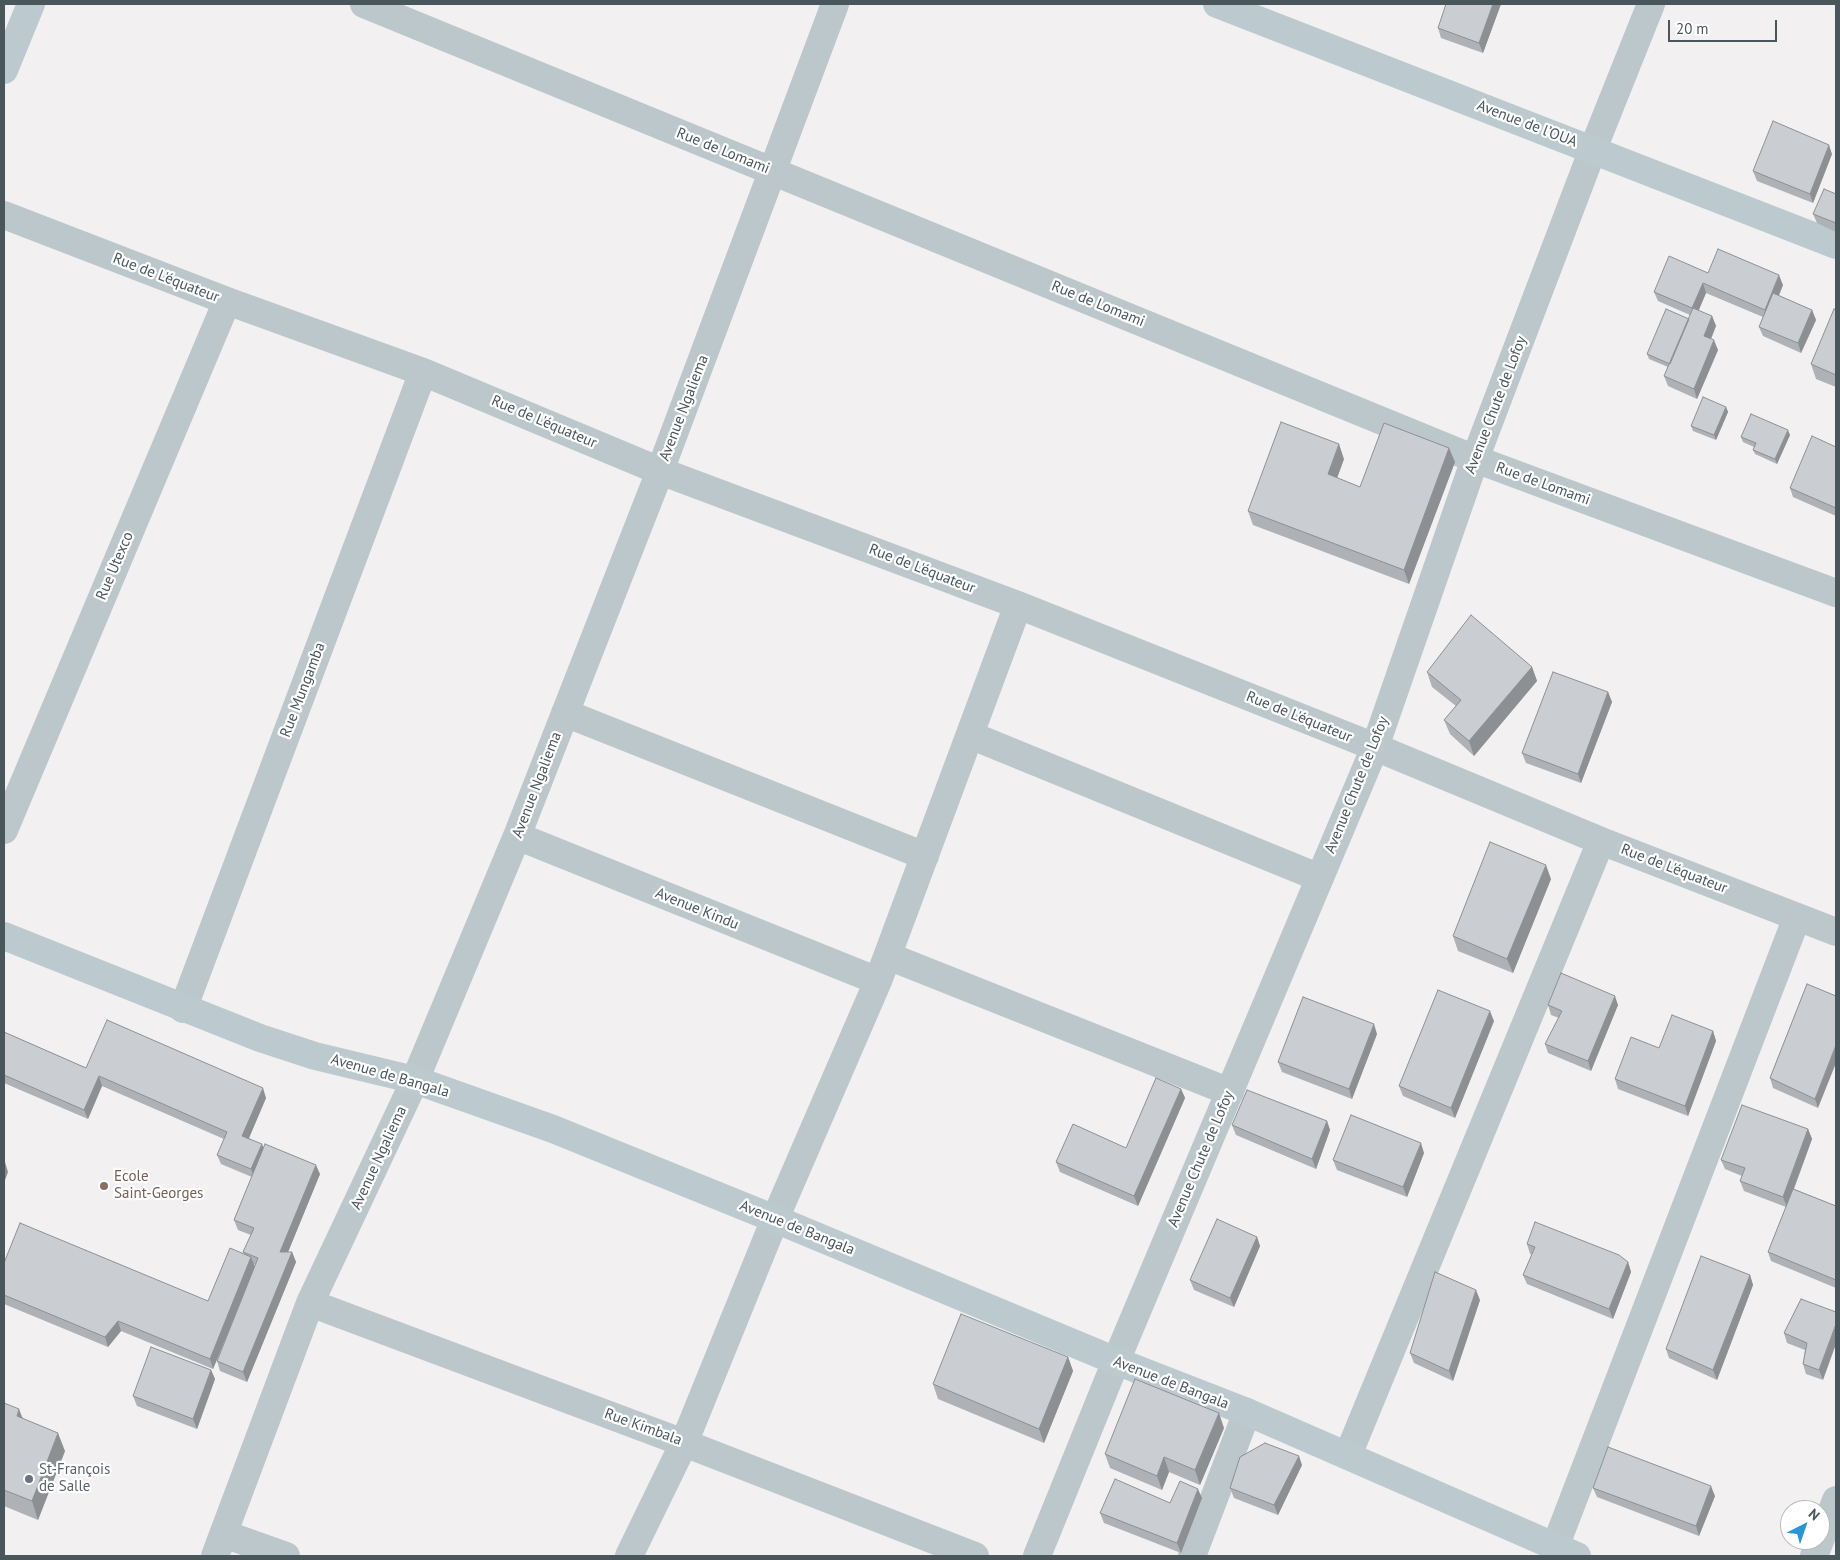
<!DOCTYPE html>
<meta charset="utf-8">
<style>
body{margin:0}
#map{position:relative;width:1840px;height:1560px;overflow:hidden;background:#f2f0f0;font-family:"PT Sans",sans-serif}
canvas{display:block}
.frame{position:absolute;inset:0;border:5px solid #49565c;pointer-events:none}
.north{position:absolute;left:1780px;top:1500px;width:50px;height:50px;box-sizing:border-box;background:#fff;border:1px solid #b6bbbe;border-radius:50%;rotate:41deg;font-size:14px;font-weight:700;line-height:20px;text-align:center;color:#49565c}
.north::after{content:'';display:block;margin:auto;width:18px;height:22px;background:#2596d6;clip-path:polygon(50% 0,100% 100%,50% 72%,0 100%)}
.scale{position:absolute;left:1668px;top:20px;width:109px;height:22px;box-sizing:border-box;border:2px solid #49565c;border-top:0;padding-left:6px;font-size:15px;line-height:18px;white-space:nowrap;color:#49565c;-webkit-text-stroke:4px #fff;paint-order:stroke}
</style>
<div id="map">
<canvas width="1840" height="1560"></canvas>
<div class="frame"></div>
<div class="north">N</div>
<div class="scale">20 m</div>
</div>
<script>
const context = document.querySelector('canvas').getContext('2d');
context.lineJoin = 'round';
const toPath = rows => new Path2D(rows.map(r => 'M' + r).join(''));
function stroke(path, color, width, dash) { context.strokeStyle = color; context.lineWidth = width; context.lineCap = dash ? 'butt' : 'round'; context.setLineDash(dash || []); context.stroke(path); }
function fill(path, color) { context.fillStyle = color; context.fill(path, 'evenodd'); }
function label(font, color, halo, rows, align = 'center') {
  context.font = font + ' "PT Sans",sans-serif'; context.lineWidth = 4.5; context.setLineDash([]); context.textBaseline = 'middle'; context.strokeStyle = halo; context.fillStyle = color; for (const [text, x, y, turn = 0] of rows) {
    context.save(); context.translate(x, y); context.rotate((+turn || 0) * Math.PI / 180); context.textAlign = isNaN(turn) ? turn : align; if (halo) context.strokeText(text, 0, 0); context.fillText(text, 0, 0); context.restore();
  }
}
stroke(toPath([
 [364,4,1475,459,1836,593],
 [4,215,227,301,423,372,660,471,1018,605,1375,747,1601,841,1836,932],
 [565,713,925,856],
 [970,735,1320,878],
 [4,830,227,301],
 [517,836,878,981],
 [888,956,1230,1092],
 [183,1009,423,372],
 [310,1303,684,1443,975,1556],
 [1348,1455,1601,841],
 [224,1534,286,1556],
 [1555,1547,1797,917],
 [215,1556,310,1303,415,1080,517,836,660,471,835,4],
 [629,1556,684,1443,775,1219,878,981,1018,605],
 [1037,1556,1116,1361,1375,747,1475,459,1593,149,1651,4],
 [1192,1556,1247,1412],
 [1814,1556,1836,1500]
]), '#bcc7cb', 28);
stroke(toPath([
 [1217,4,1836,245],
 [4,70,31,4],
 [4,936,260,1038,315,1056,415,1080,553,1129,775,1219,1116,1361,1247,1412,1577,1556]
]), '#bccad0', 28);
fill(toPath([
 [1501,4,1483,53,1441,38,1438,28],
 [1832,154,1813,203,1757,181,1753,171],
 [1836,194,1836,232,1817,223,1813,214],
 [1708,273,1783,285,1779,296,1812,310,1816,320,1801,353,1763,336,1759,327,1763,317,1706,293,1698,311,1712,316,1716,326,1711,339,1718,350,1697,399,1668,386,1664,376,1668,367,1649,359,1647,354,1689,319,1690,315,1658,301,1654,292],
 [1836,310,1836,387,1816,379,1811,364],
 [1726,407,1728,412,1716,440,1693,431,1691,426],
 [1790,435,1777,464,1755,454,1753,450,1754,447,1743,442,1741,437],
 [1836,447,1836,516,1793,497,1790,488],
 [1344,459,1337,478,1360,487,1455,462,1409,584,1253,525,1248,511],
 [1532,667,1537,681,1474,756,1450,734,1444,720,1456,706,1432,687,1427,672],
 [1608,692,1612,702,1581,783,1526,763,1522,753],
 [1551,879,1513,973,1458,951,1453,936],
 [1807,984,1818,1108,1773,1088,1770,1078],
 [1548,1005,1618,1005,1591,1071,1548,1053,1545,1044,1559,1018,1551,1015],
 [1494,1021,1455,1118,1403,1096,1399,1086],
 [1713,1031,1716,1041,1688,1116,1618,1089,1615,1079,1659,1048],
 [4,1032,86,1068,266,1098,249,1138,264,1148,320,1174,288,1252,292,1252,296,1262,247,1382,220,1371,217,1361,256,1265,254,1264,255,1267,213,1369,121,1331,108,1347,4,1304,4,1263,208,1301,244,1254,243,1252,251,1235,238,1230,234,1220,252,1177,221,1164,217,1155,224,1139,102,1086,88,1119,4,1083],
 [1377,1034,1352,1099,1282,1072,1278,1062],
 [1181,1089,1185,1098,1138,1206,1060,1172,1056,1162,1126,1148],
 [1327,1121,1330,1130,1316,1169,1236,1135,1232,1125],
 [1808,1129,1812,1139,1794,1189,1836,1206,1836,1288,1771,1261,1768,1252,1786,1207,1744,1191,1740,1181,1742,1176,1725,1169,1721,1160],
 [1424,1153,1407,1197,1337,1170,1333,1160],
 [1257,1237,1260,1246,1234,1307,1194,1290,1190,1280],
 [1527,1244,1628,1262,1631,1272,1613,1319,1527,1284,1523,1275,1532,1254,1530,1254],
 [1750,1275,1753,1285,1717,1380,1669,1358,1666,1349],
 [1801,1299,1823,1380,1806,1374,1803,1364,1805,1350,1787,1343,1784,1333],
 [1480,1300,1453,1381,1414,1363,1410,1353],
 [1068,1357,1073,1371,1044,1443,938,1399,933,1384],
 [211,1370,215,1379,197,1429,137,1406,133,1396],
 [4,1403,23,1418,65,1451,38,1520,4,1506],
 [1224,1428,1200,1485,1169,1472,1162,1490,1110,1468,1105,1454],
 [1302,1465,1278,1515,1234,1498,1230,1488],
 [1593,1488,1715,1496,1699,1536,1597,1497],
 [1202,1498,1181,1553,1104,1523,1100,1513]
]), '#aeb1b5');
fill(toPath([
 [1493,4,1501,4,1483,53,1479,43],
 [1829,145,1832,154,1813,203,1810,194],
 [1779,275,1783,285,1768,320,1765,310],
 [1703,283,1706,293,1696,317,1692,308],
 [1812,310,1816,320,1801,353,1798,343],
 [1712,316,1716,326,1708,346,1704,336],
 [1714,340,1718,350,1697,399,1694,389],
 [1726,407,1728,412,1716,440,1714,435],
 [1788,430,1790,435,1777,464,1775,459],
 [1339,444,1344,459,1333,489,1328,474],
 [1449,448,1455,462,1409,584,1404,570],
 [1532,667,1537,681,1474,756,1469,741],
 [1608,692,1612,702,1581,783,1578,774],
 [1546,865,1551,879,1513,973,1507,959],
 [1615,996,1618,1005,1591,1071,1588,1061],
 [1490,1011,1494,1021,1455,1118,1451,1108],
 [1374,1024,1377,1034,1352,1099,1349,1089],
 [1713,1031,1716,1041,1688,1116,1685,1106],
 [1836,1045,1836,1063,1818,1108,1815,1099],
 [99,1076,102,1086,88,1119,84,1110],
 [263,1088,266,1098,246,1145,242,1136],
 [1181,1089,1185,1098,1138,1206,1134,1196],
 [1327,1121,1330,1130,1316,1169,1312,1159],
 [1808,1129,1812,1139,1787,1207,1783,1197],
 [1421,1143,1424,1153,1407,1197,1403,1187],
 [262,1144,266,1154,255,1179,251,1169],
 [5,1162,8,1172,4,1183,4,1165],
 [316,1165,320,1174,284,1262,280,1252],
 [1257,1237,1260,1246,1234,1307,1230,1298],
 [292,1252,296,1262,247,1382,243,1372],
 [251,1257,255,1267,213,1369,210,1359],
 [1628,1262,1631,1272,1613,1319,1609,1309],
 [1750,1275,1753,1285,1717,1380,1713,1370],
 [1476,1290,1480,1300,1453,1381,1449,1371],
 [118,1321,121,1331,108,1347,105,1337],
 [1836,1324,1836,1344,1823,1380,1819,1370],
 [1068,1357,1073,1371,1044,1443,1039,1429],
 [211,1370,215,1379,197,1429,193,1419],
 [19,1409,26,1427,17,1416],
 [1219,1413,1224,1428,1200,1485,1195,1470],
 [58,1433,65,1451,38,1520,32,1501],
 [1299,1456,1302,1465,1278,1515,1274,1505],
 [1164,1457,1169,1472,1162,1490,1157,1476],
 [1711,1486,1715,1496,1699,1536,1696,1526],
 [1198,1489,1202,1498,1181,1553,1177,1543]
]), '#8d9093');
const building = toPath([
 [1446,4,1493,4,1479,43,1438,28,1446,4],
 [1773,121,1829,145,1810,194,1753,171,1773,121],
 [1824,189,1836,194,1836,223,1813,214,1824,189],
 [1718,249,1779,275,1765,310,1703,283,1692,308,1654,292,1669,256,1708,273,1718,249],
 [1773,293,1812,310,1798,343,1759,327,1773,293],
 [1693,308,1712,316,1704,336,1714,340,1694,389,1664,376,1693,308],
 [1666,309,1689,319,1670,364,1647,354,1666,309],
 [1834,309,1836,310,1836,375,1811,364,1834,309],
 [1703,397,1726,407,1714,435,1691,426,1703,397],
 [1751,414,1788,430,1775,459,1753,450,1756,443,1741,437,1751,414],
 [1281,422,1339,444,1328,474,1360,487,1384,423,1449,448,1404,570,1248,511,1281,422],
 [1812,436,1836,447,1836,508,1790,488,1812,436],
 [1471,615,1532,667,1469,741,1444,720,1461,700,1427,672,1471,615],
 [1553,672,1608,692,1578,774,1522,753,1553,672],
 [1490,842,1546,865,1507,959,1453,936,1490,842],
 [1561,973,1615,996,1588,1061,1545,1044,1562,1011,1548,1005,1561,973],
 [1807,984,1836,996,1836,1045,1815,1099,1770,1078,1807,984],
 [1438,990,1490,1011,1451,1108,1399,1086,1438,990],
 [1303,997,1374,1024,1349,1089,1278,1062,1303,997],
 [1672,1015,1713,1031,1685,1106,1615,1079,1631,1037,1659,1048,1672,1015],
 [107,1020,263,1088,242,1136,262,1144,251,1169,217,1155,227,1132,99,1076,84,1110,4,1075,4,1032,86,1068,107,1020],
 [1156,1078,1181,1089,1134,1196,1056,1162,1073,1124,1126,1148,1156,1078],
 [1247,1090,1327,1121,1312,1159,1232,1125,1247,1090],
 [1742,1105,1808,1129,1783,1197,1740,1181,1745,1168,1721,1160,1742,1105],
 [1351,1115,1421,1143,1403,1187,1333,1160,1351,1115],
 [265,1144,316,1165,280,1252,292,1252,243,1372,217,1361,258,1258,243,1252,254,1228,234,1220,265,1144],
 [1793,1189,1836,1206,1836,1280,1768,1252,1793,1189],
 [1217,1219,1257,1237,1230,1298,1190,1280,1217,1219],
 [1535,1222,1619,1255,1628,1262,1609,1309,1523,1275,1535,1247,1527,1244,1535,1222],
 [20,1223,208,1301,230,1248,251,1257,210,1359,118,1321,105,1337,4,1295,4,1263,20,1223],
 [1701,1256,1750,1275,1713,1370,1666,1349,1701,1256],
 [1435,1272,1476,1290,1449,1371,1410,1353,1435,1272],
 [1801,1299,1836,1312,1836,1324,1819,1370,1803,1364,1807,1343,1784,1333,1801,1299],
 [961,1314,1068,1357,1039,1429,933,1384,961,1314],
 [151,1347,211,1370,193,1419,133,1396,151,1347],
 [1135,1379,1219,1413,1195,1470,1164,1457,1157,1476,1105,1454,1135,1379],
 [4,1403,19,1409,17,1416,58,1433,32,1501,4,1490,4,1403],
 [1265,1443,1299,1456,1274,1505,1230,1488,1240,1457,1265,1443],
 [1608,1447,1711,1486,1696,1526,1593,1488,1608,1447],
 [1115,1479,1170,1503,1180,1481,1198,1489,1177,1543,1100,1513,1115,1479]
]);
fill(building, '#caced2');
stroke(building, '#8d9093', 1);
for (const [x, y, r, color] of [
 [104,1186,5,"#8d6e63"],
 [29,1479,5,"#6b7280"]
]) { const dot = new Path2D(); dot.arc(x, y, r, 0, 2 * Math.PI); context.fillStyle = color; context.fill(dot); stroke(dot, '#fff', 2); }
label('15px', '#49565c', '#fff', [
 ["Avenue de l’OUA",1527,124,21],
 ["Rue de Lomami",723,151,22],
 ["Rue de L'équateur",166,278,21],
 ["Rue de Lomami",1098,304,22],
 ["Avenue Chute de Lofoy",1496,405,-69],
 ["Avenue Ngaliema",684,408,-69],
 ["Rue de L'équateur",544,422,23],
 ["Rue de Lomami",1543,484,20],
 ["Rue Utexco",115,566,-67],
 ["Rue de L'équateur",922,569,21],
 ["Rue Mungamba",303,690,-69],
 ["Rue de L'équateur",1299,717,22],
 ["Avenue Ngaliema",537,785,-69],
 ["Avenue Chute de Lofoy",1357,785,-68],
 ["Rue de L'équateur",1674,869,21],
 ["Avenue Kindu",697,909,22],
 ["Avenue de Bangala",390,1076,16],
 ["Avenue Ngaliema",379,1158,-65],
 ["Avenue Chute de Lofoy",1201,1159,-67],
 ["Avenue de Bangala",797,1228,22],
 ["Avenue de Bangala",1171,1383,21],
 ["Rue Kimbala",643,1427,20]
]);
label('15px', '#785e54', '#fff', [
 ["Ecole",114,1177],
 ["Saint-Georges",114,1194]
], 'left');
label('15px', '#5b616d', '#fff', [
 ["St-François",39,1470],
 ["de Salle",39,1487]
], 'left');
</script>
